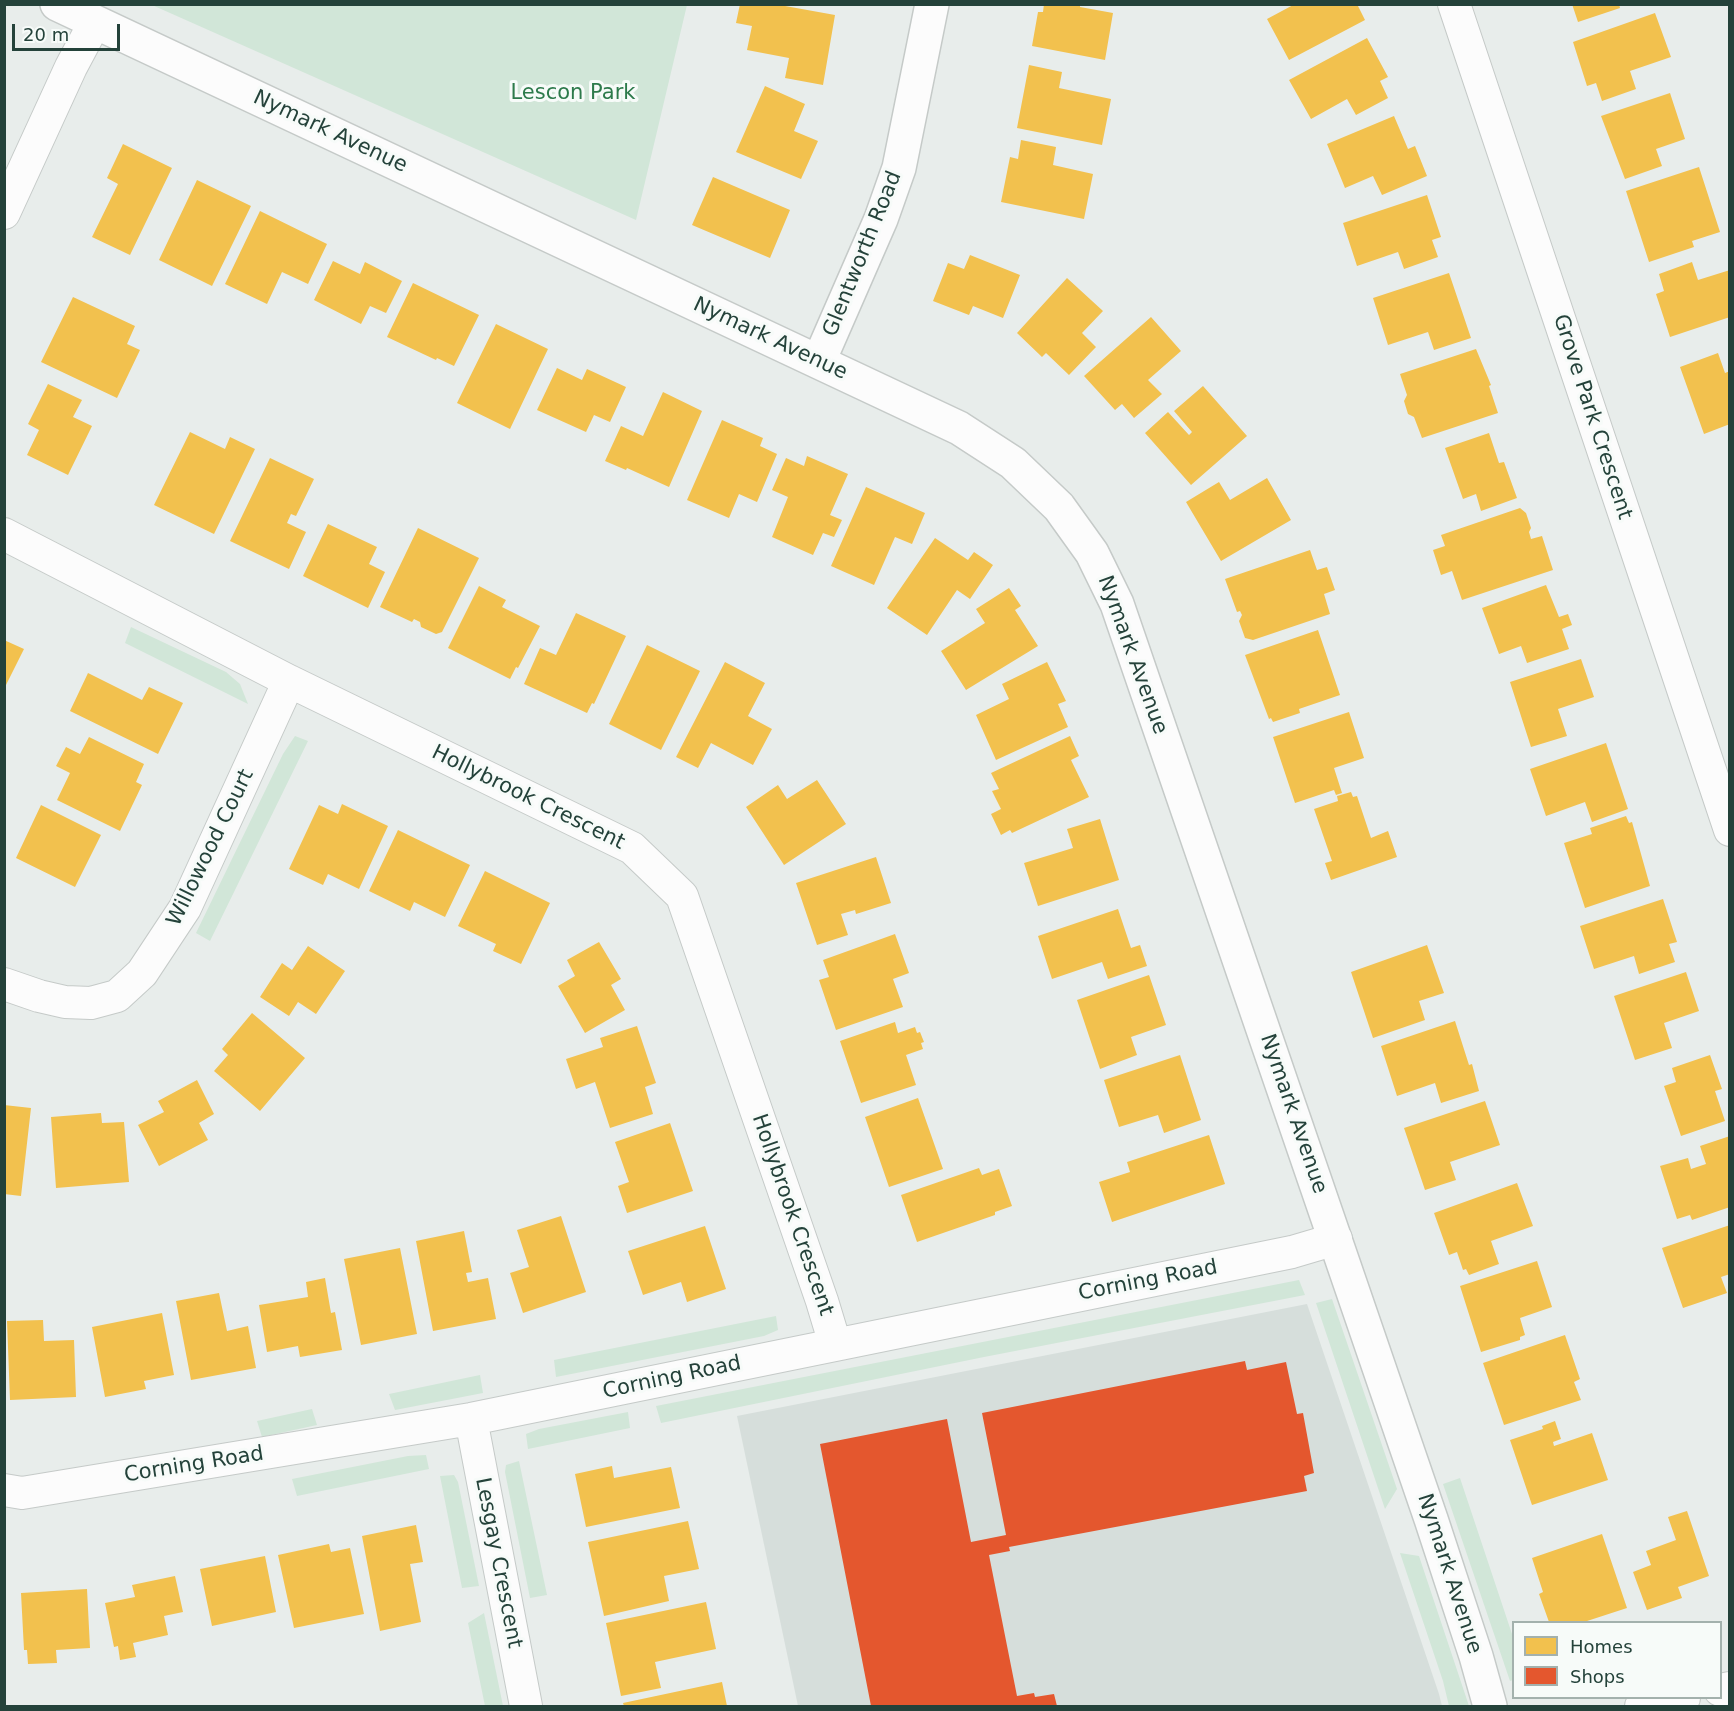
<!DOCTYPE html>
<style>
body{margin:0}
#map{position:relative;width:1734px;height:1711px;overflow:hidden;background:#e8edeb;font-family:"DejaVu Sans",sans-serif}
canvas{display:block}
.frame{position:absolute;inset:0;border:6px solid #24423a;pointer-events:none}
.legend{position:absolute;left:1512px;top:1621px;width:210px;height:78px;box-sizing:border-box;background:#f7fbf9;border:2px solid #a3b1ad;margin:0;padding:8px 10px;list-style:none;font-size:18px;color:#24423a}
.legend li{display:flex;align-items:center;gap:12px;height:30px}
.legend b{width:30px;border:2px solid #a3b1ad}
.scale{position:absolute;left:12px;top:24px;width:108px;height:27px;box-sizing:border-box;border:3px solid #24423a;border-top:0;padding-left:8px;font-size:18px;line-height:21px;white-space:nowrap;color:#24423a;-webkit-text-stroke:4px #f7fbf9;paint-order:stroke}
</style>
<div id="map">
<canvas width="1734" height="1711"></canvas>
<div class="frame"></div>
<ul class="legend">
<li><b style="height:16px;background:#f2c14e"></b>Homes</li>
<li><b style="height:16px;background:#e4572e"></b>Shops</li>
</ul>
<div class="scale">20 m</div>
</div>
<script>
const context = document.querySelector('canvas').getContext('2d');
context.lineJoin = 'round';
function fill(path, color) { context.fillStyle = color; context.fill(path, 'evenodd'); }
const toPath = rows => new Path2D(rows.map(r => 'M' + r).join(''));
function stroke(path, color, width, dash) { context.strokeStyle = color; context.lineWidth = width; context.lineCap = dash ? 'butt' : 'round'; context.setLineDash(dash || []); context.stroke(path); }
function label(font, color, halo, rows, align = 'center') {
  context.font = font + ' "DejaVu Sans",sans-serif'; context.lineWidth = 6; context.setLineDash([]); context.textBaseline = 'middle'; context.strokeStyle = halo; context.fillStyle = color; for (const [text, x, y, turn = 0] of rows) {
    context.save(); context.translate(x, y); context.rotate((+turn || 0) * Math.PI / 180); context.textAlign = isNaN(turn) ? turn : align; if (halo) context.strokeText(text, 0, 0); context.fillText(text, 0, 0); context.restore();
  }
}
fill(toPath([
 [1307,1304,1439,1694,1442,1706,798,1706,737,1416]
]), '#d6dedb');
fill(toPath([
 [152,5,687,5,636,220],
 [131,627,226,672,240,684,248,704,125,643],
 [295,736,308,741,210,941,196,933,283,754],
 [1299,1280,1305,1295,984,1357,661,1423,656,1406],
 [1332,1299,1397,1489,1385,1509,1316,1303],
 [776,1316,778,1330,764,1336,556,1377,554,1360],
 [480,1375,483,1393,395,1410,389,1394],
 [312,1409,317,1425,262,1437,257,1421],
 [628,1412,630,1428,528,1449,526,1434,539,1429],
 [426,1455,429,1469,297,1496,292,1479,408,1456],
 [519,1461,547,1595,530,1598,505,1472,506,1465],
 [454,1475,458,1482,479,1586,462,1588,440,1476],
 [1460,1478,1513,1637,1513,1680,1510,1681,1443,1484],
 [1400,1553,1419,1556,1469,1706,1449,1706,1443,1681],
 [484,1613,503,1706,485,1706,468,1623]
]), '#d1e6d8');
fill(toPath([
 [740,4,774,4,835,15,823,85,785,78,789,58,747,50,752,26,736,23],
 [1044,4,1080,4,1080,7,1113,13,1105,60,1032,46,1038,12,1043,12],
 [1295,4,1357,4,1365,20,1289,60,1267,19],
 [1572,4,1619,4,1620,8,1578,22],
 [1655,13,1671,57,1630,71,1636,89,1602,101,1596,83,1587,86,1573,42],
 [1367,38,1388,77,1380,81,1388,98,1356,115,1347,99,1311,119,1289,80],
 [1029,65,1062,72,1059,88,1111,99,1102,145,1017,128],
 [765,86,805,104,794,131,818,141,801,179,736,152],
 [1670,93,1685,139,1656,149,1662,166,1625,179,1601,116],
 [1394,116,1408,149,1415,146,1427,176,1382,195,1373,176,1345,188,1327,144],
 [1021,140,1056,147,1053,165,1093,174,1084,219,1001,202,1010,157,1018,159],
 [123,144,172,168,130,255,92,237,118,184,107,178],
 [1699,167,1720,232,1692,241,1694,247,1649,262,1626,191],
 [713,177,790,210,770,258,692,225],
 [197,180,251,206,212,286,159,260],
 [1427,195,1441,237,1432,240,1438,257,1404,269,1398,252,1357,266,1343,223],
 [260,211,327,244,308,284,282,272,267,304,225,284],
 [970,255,1020,275,1003,318,973,306,969,315,933,301,948,263,964,269],
 [333,261,360,274,365,262,402,281,386,313,370,306,361,324,314,300],
 [1692,262,1698,280,1730,270,1730,317,1670,337,1656,294,1664,291,1659,274],
 [1449,273,1471,338,1434,350,1428,332,1388,345,1373,298],
 [1067,278,1103,311,1082,333,1096,347,1069,375,1046,353,1042,357,1017,333],
 [413,283,479,315,454,366,437,358,436,360,387,337],
 [73,297,135,326,127,344,140,350,117,398,41,362],
 [1151,317,1181,351,1148,380,1162,394,1134,418,1122,404,1115,410,1084,376],
 [496,324,548,349,510,429,457,403],
 [1476,349,1491,385,1489,386,1498,413,1422,438,1414,417,1408,414,1404,401,1407,395,1400,374],
 [1718,353,1725,373,1730,371,1730,424,1704,434,1680,367],
 [557,368,582,380,587,369,626,387,610,422,594,415,586,432,537,410],
 [48,384,82,400,73,417,92,426,68,475,27,455,39,430,28,424],
 [1203,386,1247,436,1191,485,1145,433,1168,412,1189,435,1192,432,1174,411],
 [663,392,702,411,669,487,627,468,626,470,605,461,621,426,643,436],
 [722,420,763,438,760,446,777,454,757,502,739,494,729,518,687,500],
 [190,432,225,449,230,437,255,449,214,534,154,505],
 [1489,433,1499,463,1504,462,1517,498,1481,511,1476,494,1463,499,1445,448],
 [807,456,848,474,830,515,842,520,834,537,823,533,813,555,772,537,788,497,772,490,786,458,804,466],
 [270,458,314,479,296,516,291,514,287,523,306,532,289,569,230,541],
 [1267,478,1291,520,1221,561,1186,502,1219,482,1230,500],
 [866,487,925,513,912,544,895,537,874,585,831,566],
 [1520,508,1526,513,1531,528,1529,532,1531,539,1542,536,1553,570,1462,600,1452,571,1441,575,1433,550,1445,546,1441,535],
 [328,524,377,547,369,564,385,572,368,608,303,576],
 [418,528,479,558,442,632,436,634,421,627,420,622,414,619,412,622,380,607],
 [935,538,968,560,974,552,993,565,970,599,957,590,927,635,887,608],
 [1310,550,1317,570,1327,567,1335,590,1324,594,1330,614,1253,640,1245,638,1239,621,1242,615,1240,611,1237,612,1225,579],
 [1546,585,1559,617,1568,614,1572,625,1562,629,1569,649,1527,663,1521,646,1499,654,1482,608],
 [479,586,506,600,502,607,540,626,518,668,516,667,510,679,448,648],
 [1009,588,1021,606,1015,610,1038,646,966,690,941,651,985,623,976,609],
 [576,613,626,636,594,704,592,703,587,713,524,684,540,648,556,655],
 [1318,630,1340,695,1299,709,1300,713,1273,722,1271,718,1269,719,1245,655],
 [4,640,24,649,4,689],
 [647,645,700,671,661,750,609,724],
 [1581,659,1594,697,1558,709,1567,736,1531,747,1510,682],
 [725,662,765,683,748,716,772,729,753,765,711,743,698,768,676,757],
 [1047,662,1066,701,1058,704,1068,727,996,760,976,715,1009,699,1002,684],
 [88,673,142,700,149,687,183,703,158,754,70,711],
 [1349,712,1364,758,1334,768,1342,793,1336,795,1334,790,1295,803,1273,737],
 [1070,736,1079,756,1071,760,1089,797,1012,833,1010,830,1001,835,991,814,1001,809,992,791,999,789,991,773],
 [89,737,144,764,136,782,142,785,120,831,57,800,70,773,56,766,66,747,80,754],
 [1606,743,1628,809,1592,822,1585,802,1546,816,1530,769],
 [817,780,846,824,784,865,746,807,778,785,787,799],
 [1351,792,1353,797,1357,796,1371,838,1388,831,1397,857,1331,880,1325,863,1332,861,1314,809,1338,801,1337,796],
 [342,804,388,826,359,889,328,874,323,885,289,869,319,805,338,814],
 [41,805,101,835,75,887,16,858],
 [1626,816,1629,823,1632,822,1650,886,1585,908,1564,843,1592,834,1590,828],
 [1100,819,1119,880,1038,906,1024,863,1073,848,1067,829],
 [398,830,470,865,445,917,414,902,410,911,369,891],
 [876,857,891,903,856,914,855,910,841,914,848,935,817,945,796,883],
 [485,871,550,903,521,964,493,951,496,944,458,926],
 [1663,899,1677,942,1669,944,1675,962,1639,974,1634,956,1594,969,1580,926],
 [1118,909,1131,948,1140,945,1147,966,1108,979,1102,962,1052,979,1038,936],
 [895,934,909,973,893,979,903,1007,836,1030,819,980,829,977,823,960],
 [599,942,621,979,611,985,625,1010,585,1033,558,986,575,976,567,960],
 [1427,945,1444,993,1419,1001,1425,1020,1373,1038,1351,972],
 [308,946,345,971,316,1014,298,1002,289,1016,260,997,282,963,292,970],
 [1686,972,1699,1011,1664,1023,1672,1048,1635,1060,1614,996],
 [1149,975,1166,1025,1131,1037,1137,1055,1100,1069,1077,1000],
 [252,1013,305,1058,260,1111,214,1071,228,1055,222,1049],
 [1455,1021,1469,1065,1472,1064,1479,1091,1441,1103,1435,1083,1397,1096,1381,1046],
 [895,1022,898,1033,915,1027,917,1033,920,1032,924,1042,921,1043,923,1049,906,1055,916,1085,861,1103,840,1041],
 [637,1026,656,1083,645,1087,653,1114,610,1128,595,1082,576,1089,566,1059,603,1047,600,1038],
 [1180,1055,1201,1120,1164,1133,1158,1115,1119,1127,1104,1080],
 [1710,1055,1722,1089,1715,1091,1725,1121,1681,1136,1664,1086,1676,1082,1672,1068],
 [197,1080,214,1114,199,1123,208,1140,159,1166,138,1125,164,1112,158,1101],
 [918,1098,943,1169,889,1187,865,1117],
 [1485,1101,1500,1145,1450,1162,1456,1180,1425,1190,1404,1128],
 [4,1105,31,1108,21,1196,4,1194],
 [101,1113,102,1123,124,1122,129,1182,56,1188,51,1117],
 [670,1123,693,1191,627,1213,618,1186,629,1182,615,1142],
 [1209,1135,1225,1184,1112,1222,1099,1182,1130,1172,1127,1162],
 [1730,1136,1730,1207,1692,1220,1690,1215,1677,1219,1660,1166,1688,1158,1691,1169,1706,1164,1700,1146],
 [979,1168,982,1175,999,1169,1012,1206,995,1212,995,1215,917,1242,901,1195],
 [1517,1183,1533,1226,1491,1241,1499,1264,1469,1275,1466,1269,1463,1270,1457,1252,1449,1255,1434,1213],
 [561,1216,586,1292,523,1313,510,1273,529,1267,517,1230],
 [1730,1225,1730,1274,1721,1277,1727,1293,1683,1308,1662,1248],
 [705,1226,726,1289,687,1302,681,1282,643,1295,628,1251],
 [464,1231,472,1272,466,1273,468,1282,488,1278,496,1319,433,1331,416,1241],
 [400,1248,417,1334,361,1345,344,1259],
 [1537,1261,1552,1307,1520,1318,1525,1335,1520,1337,1520,1340,1481,1352,1460,1286],
 [325,1278,331,1313,335,1312,342,1350,300,1357,298,1346,267,1352,259,1305,308,1297,306,1282],
 [219,1293,227,1331,248,1326,256,1368,191,1380,176,1301],
 [162,1313,174,1375,144,1381,146,1389,105,1397,92,1327],
 [43,1320,44,1341,74,1340,76,1397,10,1400,7,1321],
 [1565,1335,1580,1379,1574,1382,1581,1400,1504,1425,1483,1363],
 [1555,1421,1561,1439,1553,1442,1554,1446,1592,1433,1608,1480,1532,1505,1510,1440,1543,1429,1542,1426],
 [612,1466,614,1478,671,1467,680,1508,586,1527,575,1474],
 [1687,1511,1709,1576,1678,1587,1682,1598,1647,1610,1633,1572,1651,1565,1646,1551,1676,1540,1668,1517],
 [688,1521,699,1569,664,1576,669,1601,604,1616,588,1542],
 [416,1525,423,1562,410,1564,421,1622,380,1631,362,1536],
 [1602,1534,1627,1608,1584,1622,1549,1622,1539,1594,1543,1592,1532,1558],
 [329,1544,331,1552,350,1548,364,1614,294,1628,278,1555],
 [265,1556,276,1612,212,1626,200,1569],
 [175,1576,183,1612,164,1616,168,1635,133,1643,136,1657,120,1660,118,1646,114,1647,105,1603,135,1597,132,1585],
 [87,1589,90,1648,56,1650,57,1663,28,1664,27,1650,24,1650,21,1593],
 [706,1602,716,1649,655,1662,661,1688,621,1696,606,1623],
 [722,1682,727,1706,624,1706,623,1703]
]), '#f2c14e');
fill(toPath([
 [1245,1361,1247,1370,1286,1362,1297,1414,1303,1413,1314,1473,1304,1476,1307,1491,1009,1547,1010,1551,989,1555,1017,1696,1034,1693,1035,1697,1054,1694,1057,1706,871,1706,820,1444,947,1419,971,1542,1006,1535,982,1413]
]), '#e4572e');
const minor = toPath([
 [1454,4,1730,830],
 [4,213,71,67,95,22],
 [4,534,289,681,632,848,682,896,822,1301,835,1344],
 [4,984,39,996,65,1002,91,1003,117,996,142,973,185,908,289,681],
 [471,1419,526,1706],
 [4,1490,22,1493,471,1419,1292,1252,1336,1239],
 [1720,1690,1730,1688],
 [1641,1706,1684,1698]
]);
const tertiary = toPath([
 [57,4,959,428,1013,463,1059,507,1092,553,1117,604,1431,1519,1476,1656,1490,1706],
 [819,361,881,219,899,168,932,4]
]);
stroke(minor, '#c5cac8', 34);
stroke(tertiary, '#c5cac8', 36);
stroke(minor, '#fcfcfc', 32);
stroke(tertiary, '#fcfcfc', 33);
label('21px', '#2d7a4b', '#f7fbf9', [
 ["Lescon Park",573,94]
]);
label('21px', '#24423a', '#f7fbf9', [
 ["Nymark Avenue",330,132,25],
 ["Glentworth Road",863,254,-68],
 ["Nymark Avenue",770,339,25],
 ["Grove Park Crescent",1592,417,72],
 ["Nymark Avenue",1132,655,70],
 ["Hollybrook Crescent",528,798,26],
 ["Willowood Court",211,848,-64],
 ["Nymark Avenue",1293,1114,71],
 ["Hollybrook Crescent",792,1215,71],
 ["Corning Road",1148,1281,-11],
 ["Corning Road",672,1378,-12],
 ["Corning Road",194,1465,-9],
 ["Lesgay Crescent",498,1563,79],
 ["Nymark Avenue",1449,1574,72]
]);
</script>
